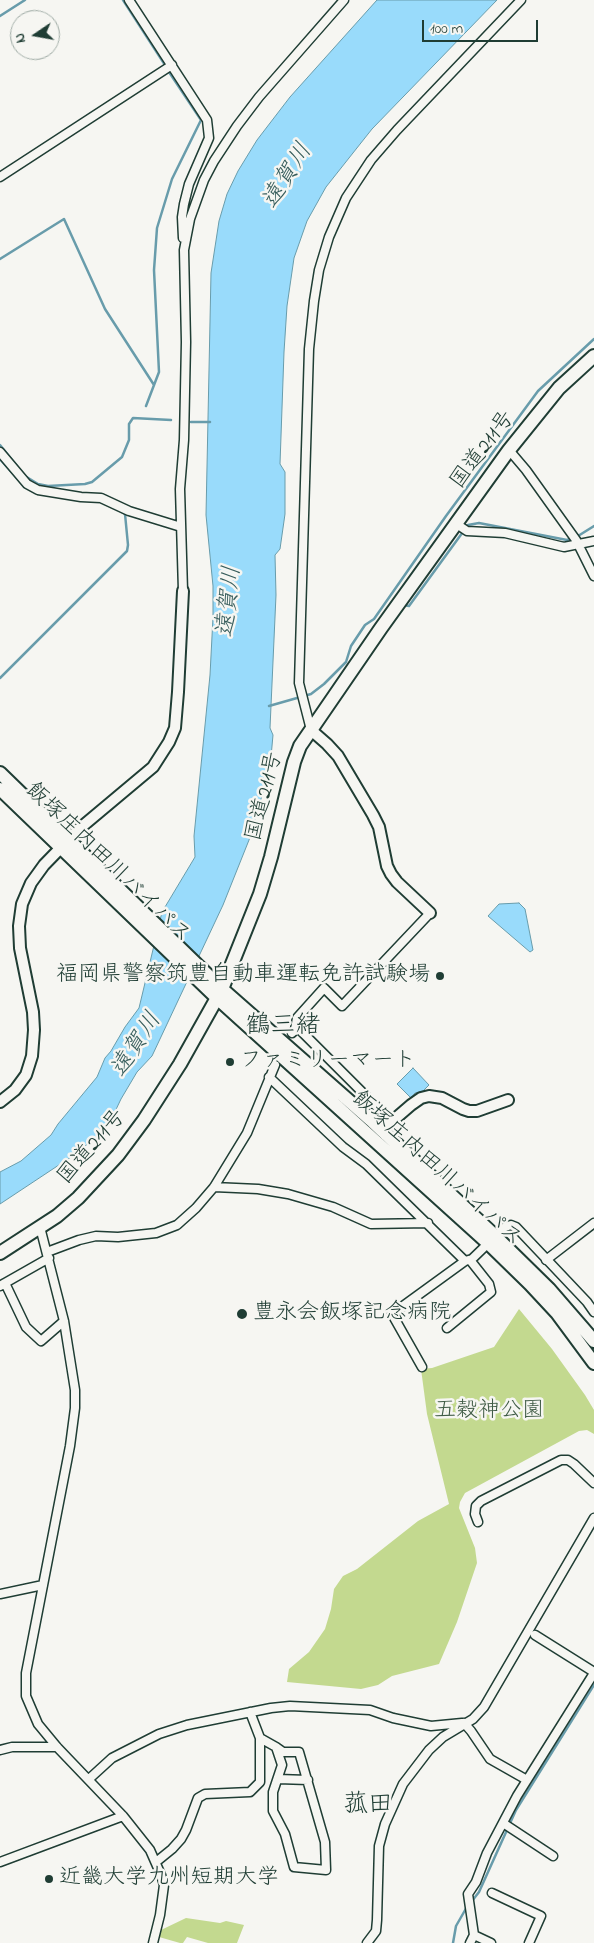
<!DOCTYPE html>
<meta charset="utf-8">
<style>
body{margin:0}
#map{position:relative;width:594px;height:1943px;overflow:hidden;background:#f6f6f2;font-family:"Indie Flower",sans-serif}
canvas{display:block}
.north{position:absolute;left:10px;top:10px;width:50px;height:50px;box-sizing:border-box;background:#f6f6f2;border:1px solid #a0aca6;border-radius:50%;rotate:258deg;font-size:14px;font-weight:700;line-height:20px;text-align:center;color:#1f3d34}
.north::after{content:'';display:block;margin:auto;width:18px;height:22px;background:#1f3d34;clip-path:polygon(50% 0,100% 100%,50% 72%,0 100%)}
.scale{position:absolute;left:422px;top:20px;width:116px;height:22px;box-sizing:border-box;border:2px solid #1f3d34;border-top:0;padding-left:6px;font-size:15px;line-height:18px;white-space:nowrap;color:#1f3d34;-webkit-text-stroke:4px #f6f6f2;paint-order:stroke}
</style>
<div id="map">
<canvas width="594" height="1943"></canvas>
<div class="north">N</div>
<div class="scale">100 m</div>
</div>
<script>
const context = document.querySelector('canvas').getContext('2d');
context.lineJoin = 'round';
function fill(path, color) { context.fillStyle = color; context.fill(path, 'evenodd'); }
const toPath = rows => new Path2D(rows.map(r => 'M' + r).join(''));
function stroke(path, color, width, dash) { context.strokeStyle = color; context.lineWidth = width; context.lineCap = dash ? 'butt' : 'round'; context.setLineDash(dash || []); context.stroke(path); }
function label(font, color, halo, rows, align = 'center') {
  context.font = font + ' "Indie Flower","Klee One",sans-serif'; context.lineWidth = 5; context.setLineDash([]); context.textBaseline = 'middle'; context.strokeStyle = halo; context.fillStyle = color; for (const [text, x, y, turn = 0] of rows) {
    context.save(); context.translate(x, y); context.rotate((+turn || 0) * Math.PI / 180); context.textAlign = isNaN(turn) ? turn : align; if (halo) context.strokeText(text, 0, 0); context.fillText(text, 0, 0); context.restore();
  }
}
fill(toPath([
 [519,1309,552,1349,585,1395,594,1410,594,1434,587,1430,579,1431,465,1493,460,1502,459,1508,475,1548,477,1563,457,1622,439,1664,392,1676,378,1685,361,1689,287,1682,289,1669,309,1652,325,1629,331,1609,334,1589,343,1576,357,1569,418,1521,449,1504,427,1414,421,1369,432,1368,494,1347],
 [186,1918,220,1923,226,1921,244,1925,237,1943,208,1943,187,1937,183,1943,180,1943,159,1937,161,1930]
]), '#c3d98f');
const water = toPath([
 [377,0,497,0,372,129,326,187,307,221,294,258,287,306,284,352,280,464,285,472,285,514,280,549,275,555,276,595,270,728,273,735,270,768,249,840,223,905,152,1056,137,1072,121,1099,111,1120,101,1133,74,1155,0,1204,0,1172,21,1161,51,1135,58,1124,97,1077,105,1058,111,1051,125,1027,139,1008,162,912,195,857,194,836,210,675,213,617,213,586,206,515,211,273,219,221,227,194,238,171,257,140,290,97,377,0],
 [519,903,525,909,533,950,530,952,488,916,499,904,519,903],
 [413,1068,429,1085,423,1091,415,1093,411,1098,397,1084,413,1068]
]);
fill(water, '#99dbfb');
stroke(water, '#689cab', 1);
stroke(toPath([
 [123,0,165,65],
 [0,16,25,0],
 [0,259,64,219,105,309,154,385],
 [146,406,159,372,154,270,157,228,172,179,201,120,169,72],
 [191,422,210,422],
 [0,445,25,476,38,484,48,486,85,484,92,482,122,457,129,440,129,424,133,418,171,420],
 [0,459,23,485,32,491],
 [403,605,409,606,468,525,479,523,567,540,578,536,594,526],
 [0,678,127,551,128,545,125,514,122,512],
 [269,706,311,694,324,684,346,662,351,646,365,625,374,619,446,516,538,391,594,339],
 [472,1901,479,1892,516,1810,594,1685],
 [453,1943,456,1926,468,1905]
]), '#689cab', 2.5);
const minor = toPath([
 [129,0,207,120,209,138,189,184,184,204,182,217,183,238],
 [0,177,172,65],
 [509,450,526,470,576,540,594,576],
 [0,452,27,484,38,490,81,497,101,498,129,511,181,527],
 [455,523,467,531,505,533,564,547,594,541],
 [183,591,180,489,184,440,186,342,184,250,190,219,204,180,214,161,237,126,259,97,344,0],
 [311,730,299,683,309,349,314,301,319,270,329,237,346,198,371,160,397,130,521,0],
 [295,1030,299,1029,378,1108,380,1114,373,1122],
 [292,1033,295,1030,297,1018,324,988,342,1006,430,913],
 [269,1077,343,1147,366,1164,465,1261],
 [214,1187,258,1189,288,1194,333,1207,371,1224,428,1223],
 [40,1227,64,1321,75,1390,75,1408,70,1446,26,1673,26,1696,38,1724,57,1747,123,1816,150,1850,161,1875,164,1885,160,1915,153,1943],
 [47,1252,79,1240,96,1236,118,1237,156,1233,177,1225,196,1208,214,1187,247,1133,275,1065],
 [546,1260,594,1223],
 [5,1283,49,1258],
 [0,1286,5,1283,26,1327,41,1341,64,1321],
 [447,1328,491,1292,489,1284,470,1260],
 [422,1367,392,1314,465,1261,472,1259,505,1227,511,1225,516,1227,587,1302,594,1312],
 [478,1522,475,1514,476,1506,481,1501,561,1460,568,1460,574,1464,594,1483],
 [0,1594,43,1585],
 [535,1635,594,1672],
 [464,1723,471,1731,490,1759,527,1780],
 [260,1738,276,1747,283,1752,299,1752,325,1842,326,1870,294,1867,285,1834,273,1811,273,1792,282,1765,276,1747],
 [0,1750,12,1747,57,1747],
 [89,1779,112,1758,159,1734,187,1725,271,1708,290,1706,370,1710,393,1718,431,1726,462,1723],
 [278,1779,308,1780],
 [503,1823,553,1856],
 [0,1862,123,1816],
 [156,1862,172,1849,181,1839,186,1830,198,1798,205,1794,250,1792,260,1782,260,1738,250,1712],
 [492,1893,541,1916,529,1943],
 [474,1935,491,1943],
 [367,1943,376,1931,377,1920,379,1846,385,1824,403,1784,429,1750,443,1737,473,1719,484,1707,594,1518],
 [470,1943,474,1935,468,1894,476,1882,487,1853,517,1796,594,1673]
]);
const tertiary = toPath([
 [311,730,327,744,338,756,373,815,379,827,387,866,391,874,397,882,430,913],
 [0,1102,15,1090,26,1075,32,1056,34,1030,33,1012,20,948,19,926,22,904,31,883,44,865,79,829,153,767,169,742,175,728,178,692,183,591],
 [382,1130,411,1105,421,1098,429,1096,442,1098,463,1109,469,1111,477,1111,508,1100]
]);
const trunk = toPath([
 [0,773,222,989,373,1122,495,1236,549,1289,594,1341],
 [0,789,216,997,488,1243,530,1284,557,1313,594,1363],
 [0,1253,57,1216,78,1198,118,1155,144,1120,180,1064,222,989,260,894,271,857,294,762,300,746,381,628,509,450,559,388,594,356]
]);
stroke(minor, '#1f3d34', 11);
stroke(tertiary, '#1f3d34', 14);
stroke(trunk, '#1f3d34', 16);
stroke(minor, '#f6f6f2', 8);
stroke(tertiary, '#f6f6f2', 10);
stroke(trunk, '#f6f6f2', 12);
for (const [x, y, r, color] of [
 [440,976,5,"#1f3d34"],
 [230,1062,5,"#1f3d34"],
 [242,1314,6,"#1f3d34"],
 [49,1879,5,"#1f3d34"]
]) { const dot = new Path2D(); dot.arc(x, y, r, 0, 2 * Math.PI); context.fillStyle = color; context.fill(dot); stroke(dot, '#f6f6f2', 2); }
label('22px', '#1f3d34', '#f6f6f2', [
 ["国道211号",484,451,-53],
 ["国道211号",266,797,-76],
 ["飯塚庄内田川バイパス",107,864,44],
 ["国道211号",93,1148,-49],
 ["飯塚庄内田川バイパス",436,1170,42]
]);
label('22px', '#1f3d34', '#f6f6f2', [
 ["福岡県警察筑豊自動車運転免許試験場",430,976,"right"],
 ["ファミリーマート",240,1062],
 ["豊永会飯塚記念病院",253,1314],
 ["近畿大学九州短期大学",59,1879]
], 'left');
label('22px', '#405c46', '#f6f6f2', [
 ["五穀神公園",489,1412]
]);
label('italic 24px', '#375d5c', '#f6f6f2', [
 ["遠賀川",289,177,-58],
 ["遠賀川",231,602,-84],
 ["遠賀川",138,1046,-57]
]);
label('25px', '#1f3d34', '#f6f6f2', [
 ["鶴三緒",283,1028],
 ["菰田",368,1807]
]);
</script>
